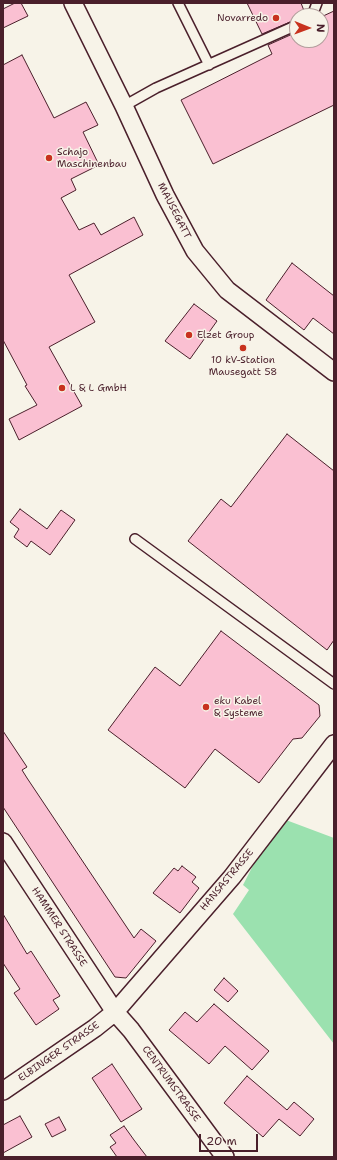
<!DOCTYPE html>
<style>
body{margin:0}
#map{position:relative;width:337px;height:1160px;overflow:hidden;background:#f7f3e8;font-family:"Shantell Sans",sans-serif}
canvas{display:block}
.frame{position:absolute;inset:0;border:4px solid #4a1f2b;pointer-events:none}
.north{position:absolute;left:289px;top:8px;width:40px;height:40px;box-sizing:border-box;background:#f7f3e8;border:1px solid #b29e9c;border-radius:50%;rotate:91deg;font-size:11px;font-weight:700;line-height:16px;text-align:center;color:#4a1f2b}
.north::after{content:'';display:block;margin:auto;width:14px;height:18px;background:#c8321e;clip-path:polygon(50% 0,100% 100%,50% 72%,0 100%)}
.scale{position:absolute;left:199px;top:1134px;width:59px;height:18px;box-sizing:border-box;border:2px solid #4a1f2b;border-top:0;padding-left:5px;font-size:12px;line-height:14px;white-space:nowrap;color:#4a1f2b;-webkit-text-stroke:3px #f7f3e8;paint-order:stroke}
</style>
<div id="map">
<canvas width="337" height="1160"></canvas>
<div class="frame"></div>
<div class="north">N</div>
<div class="scale">20 m</div>
</div>
<script>
const context = document.querySelector('canvas').getContext('2d');
context.lineJoin = 'round';
function fill(path, color) { context.fillStyle = color; context.fill(path, 'evenodd'); }
const toPath = rows => new Path2D(rows.map(r => 'M' + r).join(''));
function stroke(path, color, width, dash) { context.strokeStyle = color; context.lineWidth = width; context.lineCap = dash ? 'butt' : 'round'; context.setLineDash(dash || []); context.stroke(path); }
function label(font, color, halo, rows, align = 'center') {
  context.font = font + ' "Shantell Sans",sans-serif'; context.lineWidth = 3; context.setLineDash([]); context.textBaseline = 'middle'; context.strokeStyle = halo; context.fillStyle = color; for (const [text, x, y, turn = 0] of rows) {
    context.save(); context.translate(x, y); context.rotate((+turn || 0) * Math.PI / 180); context.textAlign = isNaN(turn) ? turn : align; if (halo) context.strokeText(text, 0, 0); context.fillText(text, 0, 0); context.restore();
  }
}
fill(toPath([
 [278,817,334,838,334,1044,233,914,249,890,243,885]
]), '#9be1af');
const building = toPath([
 [15,3,21,3,28,16,3,28,3,9,15,3],
 [247,3,301,3,306,16,297,16,297,19,262,34,247,3],
 [334,11,334,105,213,164,181,100,272,54,268,45,297,32,297,40,321,40,321,17,334,11],
 [22,55,54,118,86,102,98,125,83,132,99,165,71,179,76,190,61,198,79,230,94,223,101,235,134,217,143,235,69,275,95,322,49,347,82,406,19,440,9,419,37,405,25,386,27,385,3,340,3,65,22,55],
 [292,263,334,296,334,334,313,318,304,330,266,300,292,263],
 [194,304,217,321,190,359,165,341,194,304],
 [287,434,334,471,334,640,327,650,188,541,221,499,231,507,287,434],
 [20,509,47,529,61,510,75,520,50,555,31,541,27,547,14,537,19,529,10,522,20,509],
 [221,631,319,705,320,716,302,738,293,739,259,783,215,749,185,788,108,730,155,667,180,686,221,631],
 [3,731,27,767,22,770,27,778,134,938,141,929,156,941,126,978,115,977,3,807,3,731],
 [182,866,196,877,192,882,199,888,180,913,153,893,174,868,178,871,182,866],
 [3,914,27,954,31,951,60,996,53,1000,59,1009,36,1025,14,993,20,989,3,963,3,914],
 [224,978,238,991,228,1002,214,990,224,978],
 [214,1004,269,1051,252,1070,225,1046,209,1064,169,1030,185,1012,197,1022,214,1004],
 [112,1064,142,1109,121,1122,92,1078,112,1064],
 [247,1076,287,1110,294,1102,314,1119,300,1136,279,1119,263,1137,224,1103,247,1076],
 [20,1116,32,1137,3,1153,3,1125,20,1116],
 [59,1117,66,1130,52,1137,45,1124,59,1117],
 [124,1126,134,1140,147,1157,117,1157,110,1147,116,1143,110,1135,124,1126]
]);
fill(building, '#fac0d2');
stroke(building, '#4a1f2b', 1);
const lane = toPath([
 [178,3,209,65],
 [312,16,317,3],
 [124,106,156,88,297,25],
 [135,539,334,684]
]);
const street = toPath([
 [73,3,124,106,165,195,195,251,227,290,334,372],
 [3,842,115,1012,131,1030,225,1157],
 [3,1091,95,1028,115,1012,232,877,334,744]
]);
stroke(lane, '#4a1f2b', 12);
stroke(street, '#4a1f2b', 20);
stroke(lane, '#f7f3e8', 9);
stroke(street, '#f7f3e8', 17);
for (const [x, y, r, color] of [
 [276,18,4,"#c8321e"],
 [49,158,4,"#c8321e"],
 [189,335,4,"#c8321e"],
 [243,348,4,"#c8321e"],
 [62,388,4,"#c8321e"],
 [206,707,4,"#c8321e"]
]) { const dot = new Path2D(); dot.arc(x, y, r, 0, 2 * Math.PI); context.fillStyle = color; context.fill(dot); stroke(dot, '#f7f3e8', 1.5); }
label('10px', '#4a1f2b', '#f7f3e8', [
 ["Novarredo",268,18,"right"],
 ["Schajo",57,152],
 ["Maschinenbau",57,164],
 ["Elzet Group",197,335],
 ["10 kV-Station",243,360,"center"],
 ["Mausegatt 58",243,372,"center"],
 ["L & L GmbH",70,388],
 ["eku Kabel",214,701],
 ["& Systeme",214,713]
], 'left');
label('10px', '#4a1f2b', '#f7f3e8', [
 ["MAUSEGATT",174,211,63],
 ["HANSASTRASSE",227,880,-50],
 ["HAMMER STRASSE",59,927,57],
 ["ELBINGER STRASSE",59,1052,-35],
 ["CENTRUMSTRASSE",171,1084,54]
]);
</script>
